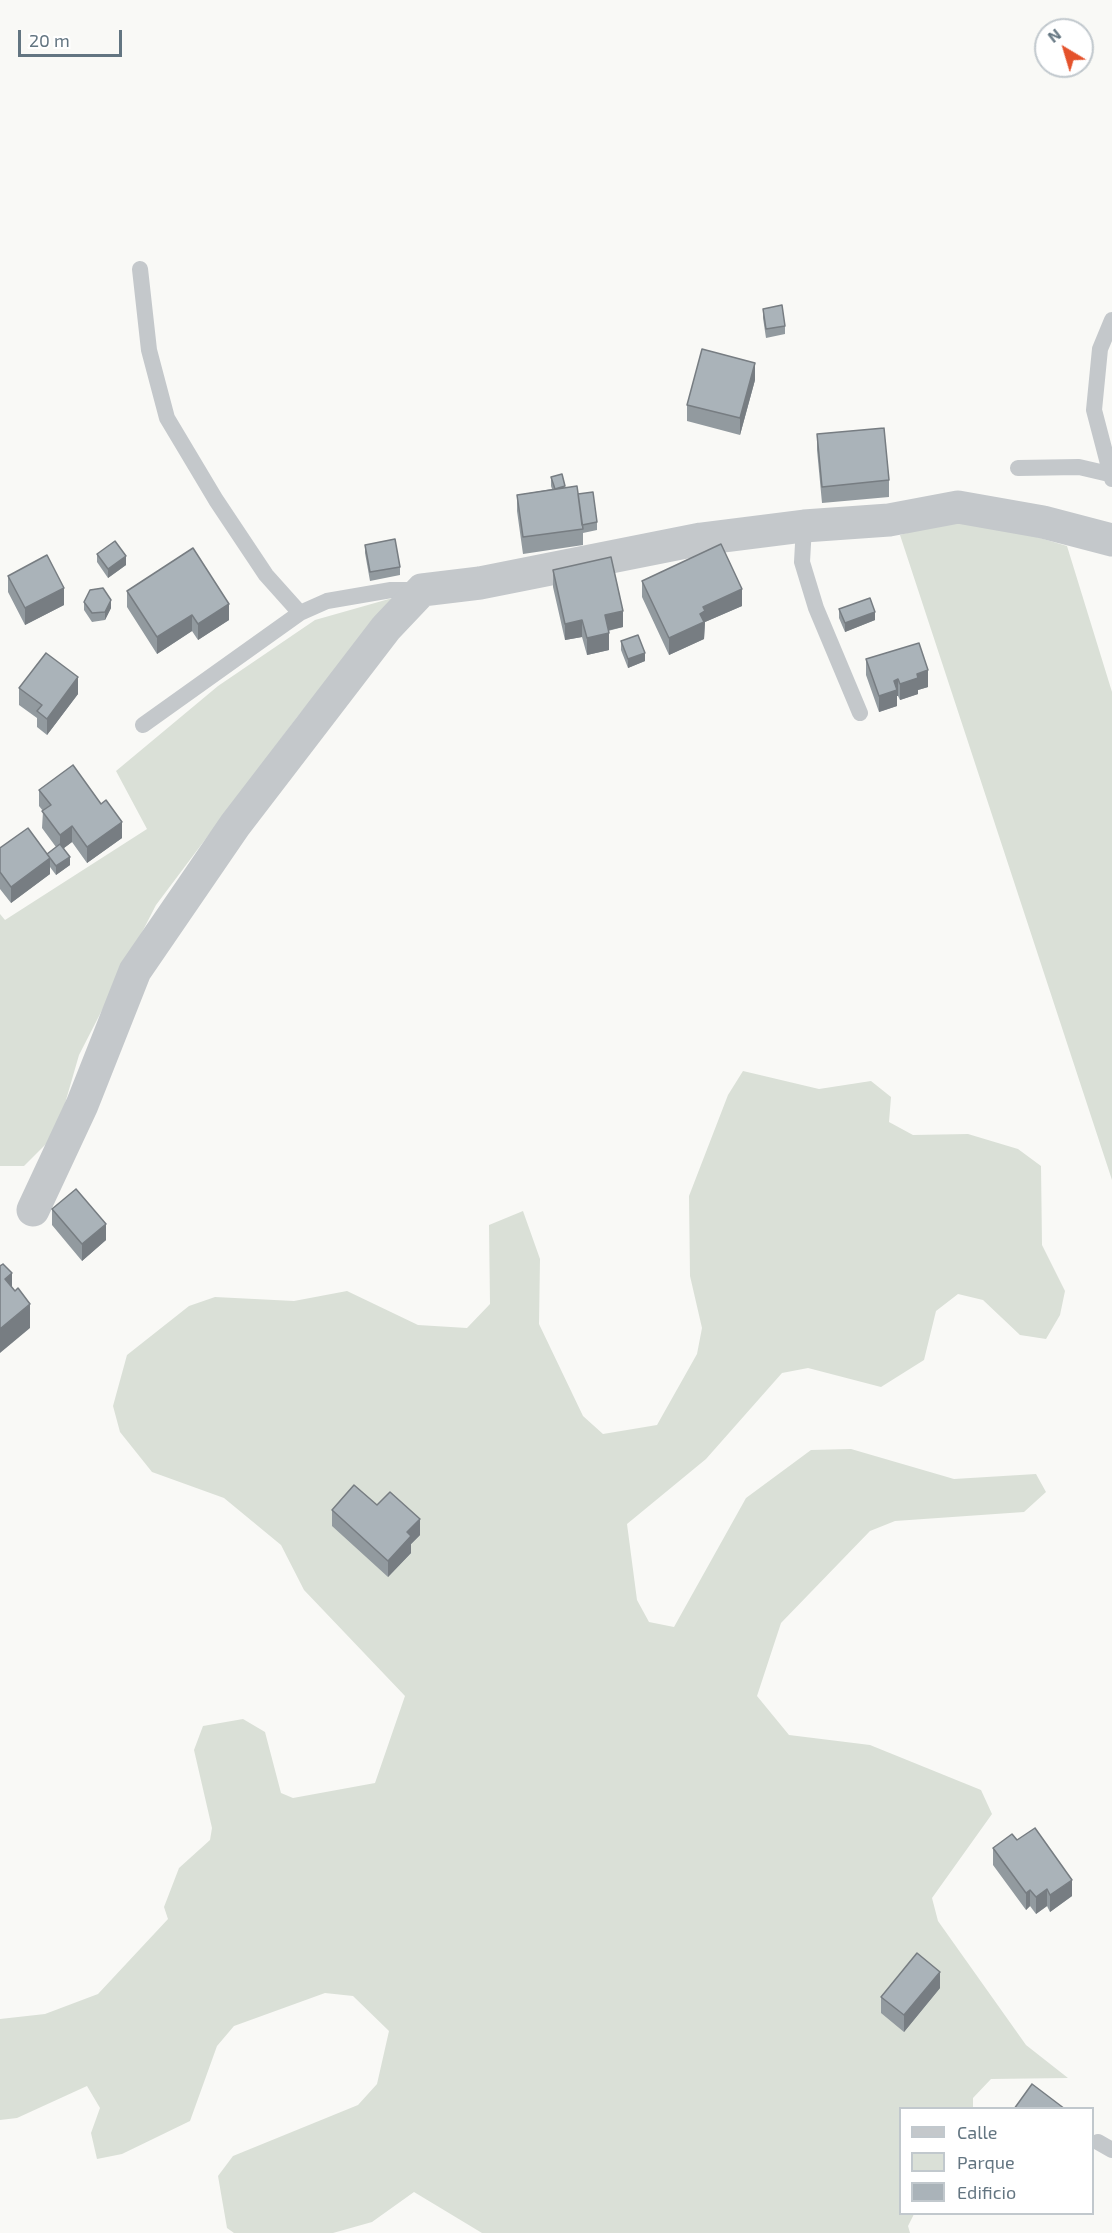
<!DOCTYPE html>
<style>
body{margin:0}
#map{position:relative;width:1112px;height:2233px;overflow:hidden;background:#f9f9f6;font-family:"Exo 2",sans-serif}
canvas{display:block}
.legend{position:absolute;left:899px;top:2107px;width:195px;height:108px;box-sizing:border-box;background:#fff;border:2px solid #c1c8cd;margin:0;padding:8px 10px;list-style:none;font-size:18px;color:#637581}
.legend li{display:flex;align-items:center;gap:12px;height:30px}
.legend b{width:30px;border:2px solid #c1c8cd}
.north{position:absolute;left:1034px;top:18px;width:60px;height:60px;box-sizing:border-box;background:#fff;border:2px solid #c1c8cd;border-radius:50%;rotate:322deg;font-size:16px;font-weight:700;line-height:24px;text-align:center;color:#637581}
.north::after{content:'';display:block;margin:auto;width:21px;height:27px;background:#e4522b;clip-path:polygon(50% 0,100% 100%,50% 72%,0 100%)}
.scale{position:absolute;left:18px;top:30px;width:104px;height:27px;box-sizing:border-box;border:3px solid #637581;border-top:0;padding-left:8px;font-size:18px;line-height:21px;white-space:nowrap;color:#637581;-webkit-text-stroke:4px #fff;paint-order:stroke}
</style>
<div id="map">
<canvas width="1112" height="2233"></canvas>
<ul class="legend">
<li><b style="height:8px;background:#c4c8cb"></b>Calle</li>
<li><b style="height:16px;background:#dae0d7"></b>Parque</li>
<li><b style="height:16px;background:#aab3b9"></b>Edificio</li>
</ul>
<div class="north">N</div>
<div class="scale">20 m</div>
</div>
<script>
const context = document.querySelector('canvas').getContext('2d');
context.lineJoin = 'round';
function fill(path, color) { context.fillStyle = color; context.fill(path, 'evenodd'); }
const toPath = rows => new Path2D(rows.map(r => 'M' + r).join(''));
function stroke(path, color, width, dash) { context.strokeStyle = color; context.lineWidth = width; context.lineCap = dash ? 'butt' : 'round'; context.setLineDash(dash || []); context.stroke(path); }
fill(toPath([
 [961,522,1010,529,1067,546,1112,692,1112,1180,900,535,938,524],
 [396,597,298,716,156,905,79,1055,66,1100,60,1130,24,1166,0,1166,0,914,5,920,147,829,116,771,218,686,315,620],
 [743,1071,819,1089,871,1081,891,1097,889,1122,913,1135,968,1134,1018,1149,1041,1166,1042,1245,1065,1291,1060,1315,1046,1339,1020,1335,983,1300,958,1294,936,1311,924,1360,881,1387,808,1368,782,1373,706,1459,627,1524,637,1600,649,1622,674,1627,746,1498,811,1450,851,1449,954,1479,1036,1474,1046,1492,1024,1512,895,1521,870,1531,781,1623,757,1696,789,1735,870,1745,981,1790,992,1814,932,1898,938,1921,1026,2045,1068,2078,991,2079,973,2098,973,2108,900,2108,900,2214,914,2214,908,2226,910,2233,482,2233,414,2192,372,2222,333,2233,234,2233,227,2228,218,2176,233,2156,358,2105,377,2084,389,2031,353,1996,325,1993,234,2026,217,2046,190,2121,122,2154,97,2159,91,2133,100,2108,87,2086,17,2118,0,2120,0,2019,45,2014,98,1994,168,1919,164,1907,179,1868,210,1840,212,1828,194,1750,203,1726,243,1719,265,1732,281,1793,293,1798,375,1783,405,1696,304,1590,281,1545,224,1498,152,1472,120,1432,113,1406,127,1355,189,1306,215,1297,294,1301,347,1291,418,1325,467,1328,490,1304,489,1225,523,1211,540,1259,539,1324,583,1416,603,1434,657,1425,697,1354,702,1328,690,1276,689,1196,728,1095]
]), '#dae0d7');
stroke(toPath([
 [140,269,149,350,167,418,216,500,266,575,300,613],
 [1112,320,1100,349,1094,410,1112,479],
 [1018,468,1079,467,1109,474],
 [804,526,802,562,816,608,860,713],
 [143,725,300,613,327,601,391,590,421,590],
 [1098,2142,1112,2150]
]), '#c4c8cb', 16);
stroke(toPath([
 [33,1210,82,1105,135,971,235,825,386,628,422,590,480,583,701,539,804,526,889,520,958,507,1043,522,1112,540]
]), '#c4c8cb', 33);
fill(toPath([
 [763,309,785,326,785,334,766,338,763,318],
 [755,380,740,435,687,421,687,405],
 [817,434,889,480,889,497,822,503,817,450],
 [551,477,565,488,578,494,597,522,597,530,583,533,583,545,523,554,517,511,517,495,552,489,551,486],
 [365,545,400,567,400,575,370,581,365,553],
 [97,554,126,565,108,578,97,562],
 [553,570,623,627,608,631,609,650,587,655,582,637,565,640,553,587],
 [8,576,64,605,25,625,8,592],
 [642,581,742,606,705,622,704,639,669,655,642,597],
 [127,591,229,620,198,640,192,631,157,654,127,607],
 [84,602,111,608,105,620,92,622,84,610],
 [839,609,875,620,845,632,839,618],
 [621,641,645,661,628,668,621,650],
 [866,659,928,687,918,690,918,694,900,700,898,696,897,696,897,706,879,712,866,675],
 [19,688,78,694,47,735,37,727,37,718,19,705],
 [39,790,122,838,87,863,72,842,64,848,70,865,56,875,50,867,50,874,11,903,0,889,0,848,47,854,56,847,42,828,43,811,39,806],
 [52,1209,106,1240,82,1261,52,1225],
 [377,1505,420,1535,411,1544,411,1553,388,1577,332,1526,332,1510],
 [1017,1840,1072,1896,1050,1912,1047,1906,1036,1914,1030,1906,1026,1910,993,1865,993,1848],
 [940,1988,904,2032,881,2013,881,1997]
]), '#929a9f');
fill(toPath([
 [755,363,755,380,740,435,740,418],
 [126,556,126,565,108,578,108,569],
 [64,588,64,605,25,625,25,608],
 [742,589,742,606,705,622,704,639,669,655,669,638,700,614,703,607],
 [111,600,111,608,105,620,105,612],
 [229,604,229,620,198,640,198,624],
 [623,611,623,627,605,631,605,615],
 [875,612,875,620,845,632,845,623],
 [192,615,192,631,157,654,157,637],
 [582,620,582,637,565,640,565,624],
 [609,633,609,650,587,655,587,638],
 [645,653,645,661,628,668,628,659],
 [928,670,928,687,918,690,918,694,900,700,900,684,917,674],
 [78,677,78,694,47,735,47,719],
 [898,679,898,696,897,696,897,706,879,712,879,696,894,681],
 [122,822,122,838,87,863,87,847],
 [72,826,72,842,60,851,60,835],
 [70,857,70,865,56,875,56,866],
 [50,858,50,874,11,903,11,887],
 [106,1224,106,1240,82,1261,82,1244],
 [12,1273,12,1297,5,1279],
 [30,1304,30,1328,0,1353,0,1329],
 [420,1519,420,1535,411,1544,411,1553,388,1577,388,1561,407,1532],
 [1072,1880,1072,1896,1050,1912,1050,1895],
 [1047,1889,1047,1906,1036,1914,1036,1897],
 [1030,1890,1030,1906,1026,1910,1026,1893],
 [940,1972,940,1988,904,2032,904,2015]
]), '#777d82');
const building = toPath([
 [782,305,785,326,766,329,763,309,782,305],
 [702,349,755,363,740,418,687,405,702,349],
 [884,428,889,480,822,487,817,434,884,428],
 [562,474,565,486,555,489,551,477,562,474],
 [577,486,583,529,523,537,517,495,577,486],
 [593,492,597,522,582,525,578,494,593,492],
 [395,539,400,567,370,572,365,545,395,539],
 [115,541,126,556,108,569,97,554,115,541],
 [721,544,742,589,703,607,705,611,700,614,704,622,669,638,642,581,721,544],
 [193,548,229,604,198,624,192,615,157,637,127,591,193,548],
 [47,555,64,588,25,608,8,576,47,555],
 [611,557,623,611,605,615,609,633,587,638,582,620,565,624,553,570,611,557],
 [103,588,111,600,105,612,92,613,84,602,90,590,103,588],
 [870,598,875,612,845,623,839,609,870,598],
 [638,635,645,653,628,659,621,641,638,635],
 [919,643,928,670,917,674,918,678,900,684,898,679,894,681,897,690,879,696,866,659,919,643],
 [46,653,78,677,47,719,37,711,42,705,19,688,46,653],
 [73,765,101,804,106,800,122,822,87,847,72,826,60,835,42,811,51,805,39,790,73,765],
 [28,828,50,858,11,887,0,872,0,848,28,828],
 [60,844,70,857,56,866,47,854,60,844],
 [76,1189,106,1224,82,1244,52,1209,76,1189],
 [3,1264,12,1273,5,1279,15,1291,18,1288,30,1304,0,1329,0,1266,3,1264],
 [354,1485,377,1505,390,1492,420,1519,407,1532,411,1536,388,1561,332,1510,354,1485],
 [1035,1828,1072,1880,1050,1895,1047,1889,1036,1897,1030,1890,1026,1893,993,1848,1012,1834,1017,1840,1035,1828],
 [917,1953,940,1972,904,2015,881,1997,917,1953],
 [1032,2084,1065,2109,1014,2109,1032,2084]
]);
fill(building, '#aab3b9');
stroke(building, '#777d82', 1.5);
</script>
